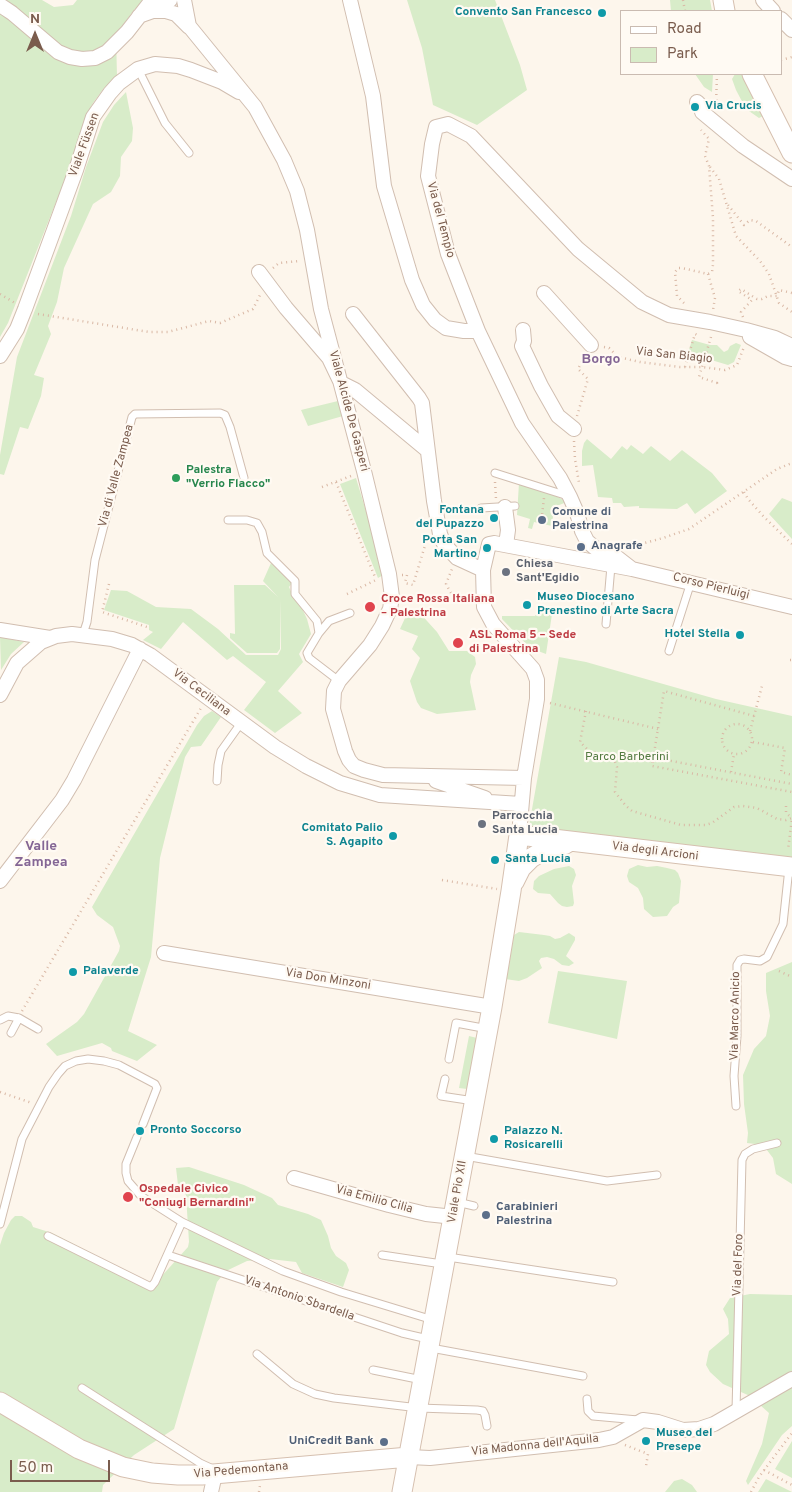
<!DOCTYPE html>
<meta charset="utf-8">
<style>
body{margin:0}
#map{position:relative;width:792px;height:1492px;overflow:hidden;background:#fdf6ec;font-family:Overpass,sans-serif}
canvas{display:block}
.legend{position:absolute;left:620px;top:10px;width:162px;height:65px;box-sizing:border-box;background:#fffaf3;border:1px solid #cabbb1;margin:0;padding:6px 9px;list-style:none;font-size:15px;color:#7a5c4d}
.legend li{display:flex;align-items:center;gap:10px;height:25px}
.legend b{width:25px;border:1px solid #cabbb1}
.north{position:absolute;left:10px;top:10px;width:50px;height:50px;-webkit-text-stroke:4px #fffaf3;paint-order:stroke;rotate:0deg;font-size:14px;font-weight:700;line-height:20px;text-align:center;color:#7a5c4d}
.north::after{content:'';display:block;margin:auto;width:18px;height:22px;background:#7a5c4d;clip-path:polygon(50% 0,100% 100%,50% 72%,0 100%)}
.scale{position:absolute;left:10px;top:1460px;width:100px;height:22px;box-sizing:border-box;border:2px solid #7a5c4d;border-top:0;padding-left:6px;font-size:15px;line-height:18px;white-space:nowrap;color:#7a5c4d;-webkit-text-stroke:4px #fffaf3;paint-order:stroke}
</style>
<div id="map">
<canvas width="792" height="1492"></canvas>
<ul class="legend">
<li><b style="height:6px;background:#fff"></b>Road</li>
<li><b style="height:14px;background:#d8ecc9"></b>Park</li>
</ul>
<div class="north">N</div>
<div class="scale">50 m</div>
</div>
<script>
const context = document.querySelector('canvas').getContext('2d');
context.lineJoin = 'round';
function fill(path, color) { context.fillStyle = color; context.fill(path, 'evenodd'); }
const toPath = rows => new Path2D(rows.map(r => 'M' + r).join(''));
function stroke(path, color, width, dash) { context.strokeStyle = color; context.lineWidth = width; context.lineCap = dash ? 'butt' : 'round'; context.setLineDash(dash || []); context.stroke(path); }
function label(font, color, halo, rows, align = 'center') {
  context.font = font + ' Overpass,sans-serif'; context.lineWidth = 4.5; context.setLineDash([]); context.textBaseline = 'middle'; context.strokeStyle = halo; context.fillStyle = color; for (const [text, x, y, turn = 0] of rows) {
    context.save(); context.translate(x, y); context.rotate((+turn || 0) * Math.PI / 180); context.textAlign = isNaN(turn) ? turn : align; if (halo) context.strokeText(text, 0, 0); context.fillText(text, 0, 0); context.restore();
  }
}
fill(toPath([
 [0,0,42,0,54,7,73,5,77,0,145,0,134,10,116,35,117,76,104,88,93,103,87,115,62,187,8,323,0,337],
 [407,0,495,0,520,65,527,90,477,125,433,105,422,48],
 [670,0,710,0,712,11,671,11],
 [695,74,713,74,712,92,704,87],
 [735,74,750,74,769,113,759,118,746,109,736,90,732,79],
 [126,92,133,128,132,141,121,157,120,176,111,192,93,204,64,268,57,302,48,326,51,334,34,375,44,378,41,396,28,429,20,427,4,475,0,474,0,455,17,357,71,216,86,167,103,122,114,105],
 [692,340,710,345,717,345,724,352,728,350,730,346,736,343,741,345,734,362,728,365,688,353],
 [338,401,343,416,308,426,301,410],
 [587,439,611,459,622,446,627,450,631,445,643,454,651,446,670,461,682,450,712,473,727,491,695,514,687,503,677,509,639,508,639,506,624,507,621,503,613,503,612,498,598,497,593,465,582,466,582,451,584,443],
 [356,478,385,574,378,578,340,484],
 [519,483,556,496,567,502,554,507,552,526,534,522,532,529,528,528,530,519,517,515],
 [782,498,792,502,792,539,769,514],
 [271,563,292,583,289,587,293,596,299,602,307,619,311,634,299,654,303,662,278,691,302,713,275,733,244,710,266,682,233,656,227,660,183,622,161,649,143,640,153,632,149,630,149,625,104,610,111,590,127,591,156,607,191,609,218,629,246,655,278,655,281,649,280,599,280,649,277,653,247,653,230,638,230,633,235,634,234,585,265,585,278,597,263,581],
 [418,611,437,632,449,651,467,651,475,657,476,664,471,675,470,682,476,710,437,714,421,708,417,702,410,681,420,658,412,649,418,636,400,629,406,616,411,612],
 [538,612,552,614,546,654,530,648,502,619,502,616,535,616],
 [0,637,24,642,11,654,1,670],
 [559,657,586,662,716,699,792,716,792,857,714,850,529,826],
 [212,711,221,717,201,746,191,747,185,757,160,858,151,957,128,1031,157,1045,137,1061,112,1051,111,1048,102,1043,57,1056,46,1044,77,1022,84,1014,119,951,120,946,113,927,97,915,92,907,197,725,204,716],
 [638,865,647,867,657,866,667,868,675,870,678,873,681,881,679,903,673,907,667,916,653,917,644,909,643,898,638,888,629,882,627,876,629,869],
 [569,866,574,869,576,875,572,886,574,903,573,906,567,907,562,906,558,903,550,894,538,893,533,889,534,881,539,876,554,869],
 [519,932,544,935,550,936,555,939,560,938,569,933,575,937,575,940,566,956,574,963,569,966,562,965,554,959,547,957,541,958,539,961,542,968,527,978,519,981,505,979,504,975,510,959,512,940,514,935],
 [792,962,792,1184,776,1174,773,1158,763,1145,747,1143,748,1133,744,1104,743,1075,754,1049,766,1036,770,1016,766,991,766,973],
 [558,971,627,981,617,1039,548,1023],
 [469,1036,477,1038,467,1089,459,1088],
 [189,1167,244,1185,272,1198,278,1205,308,1214,321,1220,328,1236,331,1248,336,1256,346,1263,349,1270,343,1287,302,1273,296,1262,270,1259,247,1261,226,1271,217,1282,174,1429,134,1455,103,1485,102,1492,0,1492,0,1245,4,1233,11,1220,15,1216,22,1216,31,1222,33,1227,52,1233,105,1260,115,1266,122,1276,146,1288,154,1290,159,1279,188,1247,189,1242,186,1195,178,1185,176,1168],
 [750,1294,792,1295,792,1426,782,1435,748,1485,746,1481,762,1444,769,1413,750,1396,723,1384,710,1372,706,1365,709,1351,729,1334,728,1319,723,1309,730,1298],
 [792,1441,792,1478,775,1469],
 [682,1479,692,1485,697,1492,665,1492,674,1481],
 [766,1479,792,1492,758,1492]
]), '#d8ecc9');
const lane = toPath([
 [138,69,165,123,189,153],
 [495,473,568,496],
 [481,508,515,506],
 [228,520,247,520,257,523,262,532,267,553,295,581,295,594,317,621,319,633],
 [606,624,611,566],
 [83,634,87,622,95,560,132,417,135,414,220,413,225,415,230,427,244,478],
 [669,651,691,582],
 [339,681,309,658,307,653,319,633,329,621,350,613],
 [217,781,218,765,221,751,241,723],
 [0,1020,8,1016,19,1018,38,1029],
 [11,1033,19,1018],
 [449,1059,456,1023,488,1029],
 [445,1079,441,1096,474,1101],
 [736,1106,734,1076,737,1036,737,965,740,960,744,959,760,961,767,957,783,924,789,868],
 [137,1137,126,1164,126,1173,128,1181,141,1196,182,1222,283,1271,341,1292,433,1320],
 [465,1156,607,1181,657,1175],
 [457,1202,474,1206],
 [0,1224,22,1139,49,1087,58,1074,65,1066,76,1061,88,1059,104,1061,119,1065,155,1084,157,1088,143,1124],
 [48,1236,151,1287,155,1282,182,1222],
 [168,1255,402,1333,428,1339],
 [382,1255,442,1264],
 [448,1257,613,1282],
 [431,1348,583,1376],
 [257,1354,293,1384,315,1394,334,1398,419,1408,477,1410,483,1411,485,1415,487,1426],
 [373,1370,422,1380],
 [82,1388,200,1463,213,1469],
 [587,1399,588,1411,593,1416,638,1420],
 [736,1411,742,1160,745,1154,753,1149,777,1143]
]);
const street = toPath([
 [184,0,189,26,255,107,284,160,297,191,307,230,321,309,364,471,389,574,392,597,390,609,382,626,370,645,339,681,334,691,333,709,345,751,349,760,354,766,364,770,383,775,524,778],
 [350,0,373,96,384,186,412,280,423,305,435,320,446,328,464,331,478,331],
 [763,0,773,11],
 [0,5,12,13,58,52,70,57,82,59,95,58,107,52,127,32,152,0],
 [149,9,163,2,170,0],
 [139,16,153,11,166,11,176,14,189,27],
 [781,19,792,30],
 [697,102,701,106,702,112,743,146,792,179],
 [259,272,286,308,329,358,341,383,355,390,426,449],
 [544,293,591,345],
 [353,314,419,398,422,403,434,501,440,534,444,544,457,558,483,570],
 [523,330,524,341,522,346,541,386,558,416,574,429],
 [750,337,785,357,792,359],
 [0,356,17,329,25,309,76,170,93,117,110,93,119,83,138,69,155,64,178,66,191,70,222,82,239,92],
 [505,507,508,530,506,545],
 [632,569,614,555,595,548,587,541,582,531,577,513,570,497,560,478,522,423,478,331,448,254,428,176,432,144,436,127,448,124,471,136,578,249,642,302,669,315,710,322,746,330,775,338,792,346],
 [0,630,50,638],
 [0,695,17,663,41,642,56,636,72,634,112,639,132,645,150,655,275,747,306,766,340,783,380,795,521,804],
 [436,781,485,798],
 [519,835,524,778,537,699,537,680,533,669,493,624,484,607,483,570,489,544,494,543,632,569,792,607],
 [0,881,62,800,74,780,140,649],
 [164,953,492,1007],
 [294,1178,389,1205,426,1214,454,1217],
 [409,1457,430,1458,599,1440,613,1437,643,1420,658,1422,683,1430,699,1429,714,1424,792,1379],
 [211,1492,215,1474]
]);
const secondary = toPath([
 [723,0,725,11],
 [752,74,792,153],
 [514,882,521,868,531,858,545,850,566,844],
 [0,1402,79,1449,123,1467,152,1473,178,1475,202,1475,409,1457],
 [402,1492,492,1007,511,891,519,835,792,867]
]);
stroke(lane, '#d1beb0', 9);
stroke(street, '#d1beb0', 16);
stroke(secondary, '#d6c0b0', 21);
stroke(toPath([
 [683,0,685,11],
 [781,60,792,57],
 [716,105,717,74],
 [710,167,719,179,736,236,760,261,769,274,779,303,792,312],
 [728,205,744,225,750,220,756,221,792,247],
 [273,268,279,263,300,261],
 [708,274,715,298,713,310],
 [0,294,15,303],
 [684,303,677,296,675,272,678,268,682,268,708,274,712,272,713,265,713,218,709,166,705,156,709,139,701,130],
 [38,314,149,332,168,332,209,321,220,323,253,309,260,295],
 [743,317,741,312,752,300,738,291,741,289,757,299,762,299,768,296,777,296,779,290,792,293],
 [711,337,699,377,717,383,716,384],
 [604,347,609,348,618,357,640,362,680,367,702,367,725,370,737,365,744,347],
 [685,367,695,334,697,335],
 [577,416,588,379,578,369,585,356],
 [574,441,575,459,579,483],
 [336,482,375,577],
 [495,482,496,499],
 [322,487,351,476],
 [744,492,748,499,764,517,792,544],
 [541,524,544,498],
 [626,548,663,538,689,529,777,469,792,463],
 [402,575,407,575,405,583,413,585,427,539],
 [109,584,102,612,147,627,146,630],
 [451,593,446,584,452,569],
 [347,594,376,580],
 [790,660,792,660],
 [550,703,658,729],
 [586,711,580,742,589,751,613,756,617,767,615,792,626,806,632,811,681,825,705,825,712,823,734,807,743,806,757,808,777,819,786,820,792,818,788,850],
 [754,716,664,691,652,766,792,792],
 '722 739a15 15 0 1 1 30 0a15 15 0 1 1-30 0Z',
 [750,731,762,686],
 [753,742,785,748,781,772,792,775],
 [661,759,792,784],
 [731,772,734,754],
 [786,806,786,813,792,818],
 [442,880,497,889],
 [779,971,792,977],
 [22,1011,201,708],
 [0,1092,32,1103],
 [625,1445,648,1454,646,1466],
 [764,1470,792,1485],
 [259,1492,260,1485],
 [751,1492,759,1477,792,1433]
]), '#d9b8a5', 2.5, [1, 4]);
stroke(lane, '#fff', 7);
stroke(street, '#fff', 14);
stroke(secondary, '#fff', 19);
for (const [x, y, r, color] of [
 [602,13,5,"#0f9aa8"],
 [695,107,5,"#0f9aa8"],
 [176,478,5,"#2e9e5b"],
 [494,518,5,"#0f9aa8"],
 [542,520,5,"#5c6f8a"],
 [581,547,5,"#5c6f8a"],
 [487,548,5,"#0f9aa8"],
 [506,572,5,"#6b7280"],
 [527,605,5,"#0f9aa8"],
 [370,607,6,"#e0444e"],
 [740,635,5,"#0f9aa8"],
 [458,643,6,"#e0444e"],
 [482,824,5,"#6b7280"],
 [393,836,5,"#0f9aa8"],
 [495,860,5,"#0f9aa8"],
 [73,972,5,"#0f9aa8"],
 [140,1131,5,"#0f9aa8"],
 [494,1139,5,"#0f9aa8"],
 [128,1197,6,"#e0444e"],
 [486,1215,5,"#5c6f8a"],
 [646,1441,5,"#0f9aa8"],
 [384,1442,5,"#5c6f8a"]
]) { const dot = new Path2D(); dot.arc(x, y, r, 0, 2 * Math.PI); context.fillStyle = color; context.fill(dot); stroke(dot, '#fffaf3', 2); }
label('bold 12px', '#0d838f', '#fffaf3', [
 ["Convento San Francesco",592,13,"right"],
 ["Via Crucis",705,107],
 ["Fontana",484,511,"right"],
 ["del Pupazzo",484,525,"right"],
 ["Porta San",477,541,"right"],
 ["Martino",477,555,"right"],
 ["Museo Diocesano",537,598],
 ["Prenestino di Arte Sacra",537,612],
 ["Hotel Stella",730,635,"right"],
 ["Comitato Palio",383,829,"right"],
 ["S. Agapito",383,843,"right"],
 ["Santa Lucia",505,860],
 ["Palaverde",83,972],
 ["Pronto Soccorso",150,1131],
 ["Palazzo N.",504,1132],
 ["Rosicarelli",504,1146],
 ["Museo del",656,1434],
 ["Presepe",656,1448]
], 'left');
label('12px', '#7a5c4d', '#fffaf3', [
 ["Viale Füssen",85,145,-70],
 ["Via del Tempio",440,220,75],
 ["Via San Biagio",674,356,6],
 ["Viale Alcide De Gasperi",348,411,75],
 ["Via di Valle Zampea",117,476,-75],
 ["Corso Pierluigi",711,587,14],
 ["Via Ceciliana",201,693,37],
 ["Via degli Arcioni",655,852,7],
 ["Via Don Minzoni",328,980,9],
 ["Via Marco Anicio",736,1016,-89],
 ["Viale Pio XII",458,1192,-80],
 ["Via Emilio Cilia",374,1200,15],
 ["Via del Foro",739,1265,-88],
 ["Via Antonio Sbardella",299,1299,19],
 ["Via Madonna dell'Aquila",535,1446,-6],
 ["Via Pedemontana",241,1471,-5]
]);
label('bold 12px', '#27864d', '#fffaf3', [
 ["Palestra",186,471],
 ["\"Verrio Flacco\"",186,485]
], 'left');
label('bold 12px', '#4e5e75', '#fffaf3', [
 ["Comune di",552,513],
 ["Palestrina",552,527],
 ["Anagrafe",591,547],
 ["Carabinieri",496,1208],
 ["Palestrina",496,1222],
 ["UniCredit Bank",374,1442,"right"]
], 'left');
label('bold 12px', '#5b616d', '#fffaf3', [
 ["Chiesa",516,565],
 ["Sant'Egidio",516,579],
 ["Parrocchia",492,817],
 ["Santa Lucia",492,831]
], 'left');
label('bold 12px', '#be3a42', '#fffaf3', [
 ["Croce Rossa Italiana",381,600],
 ["– Palestrina",381,614],
 ["ASL Roma 5 – Sede",469,636],
 ["di Palestrina",469,650],
 ["Ospedale Civico",139,1190],
 ["\"Coniugi Bernardini\"",139,1204]
], 'left');
label('12px', '#537a41', '#fffaf3', [
 ["Parco Barberini",627,758]
]);
label('bold 14px', '#846695', '#fffaf3', [
 ["Borgo",601,360],
 ["Valle",41,847],
 ["Zampea",41,863]
]);
</script>
